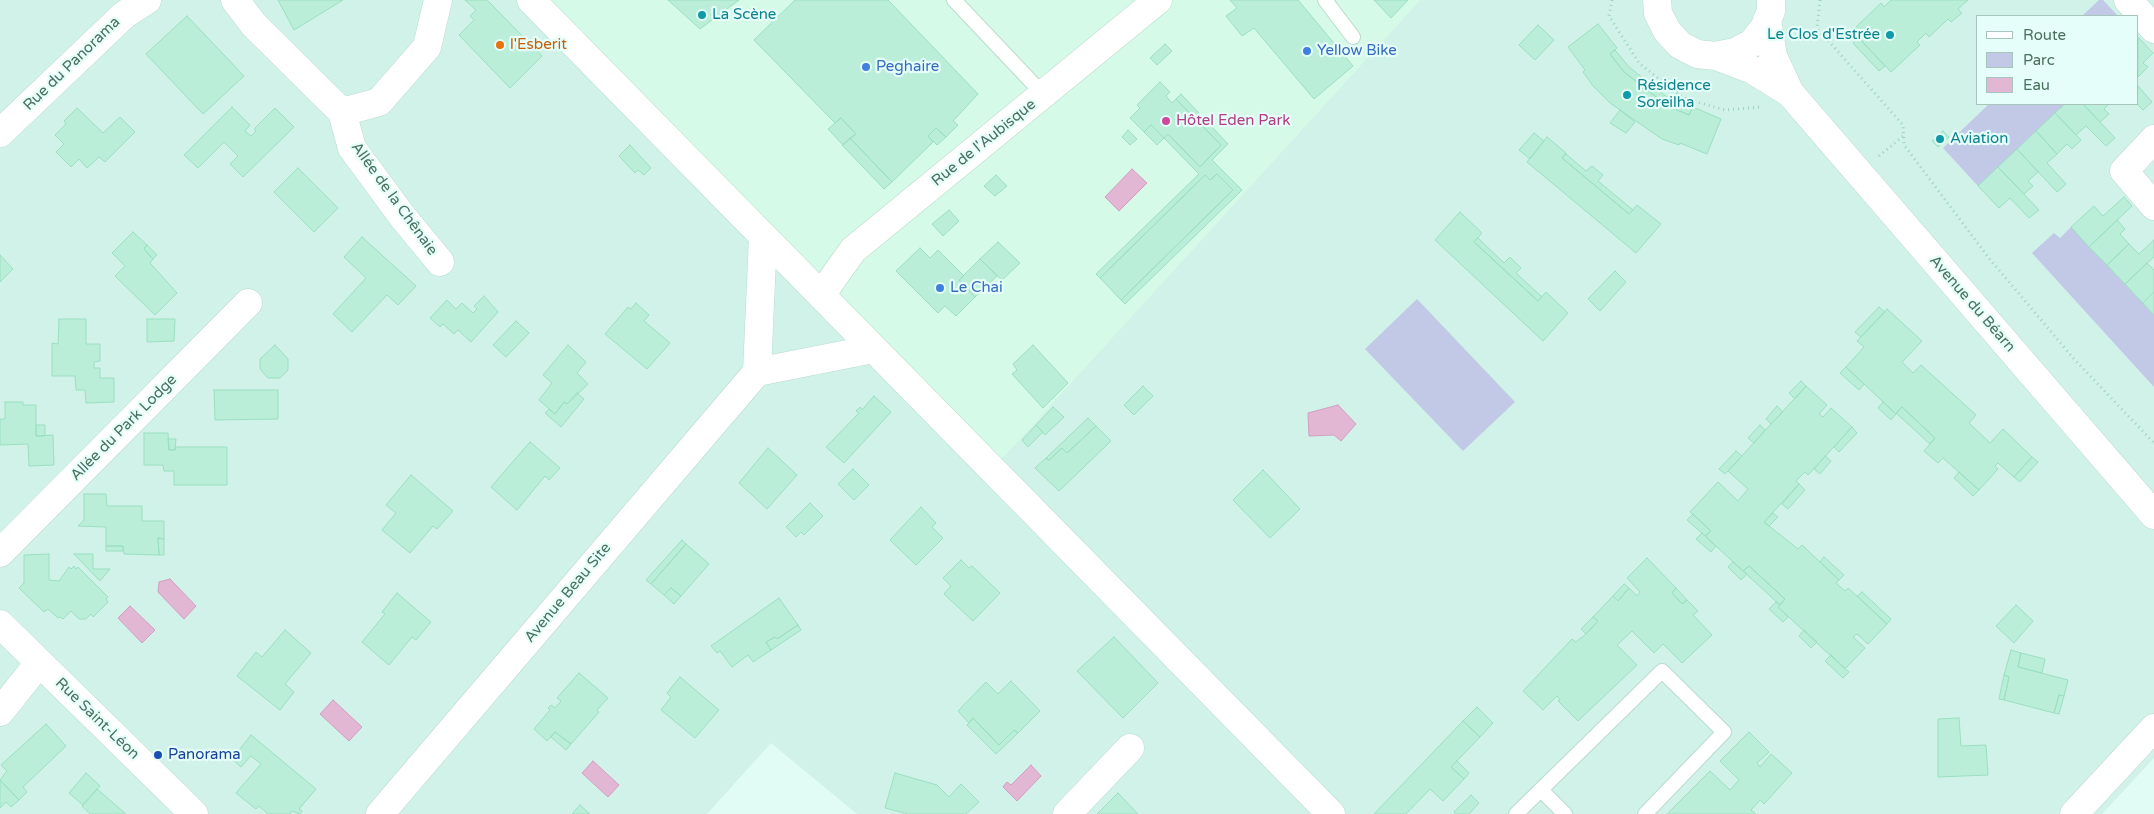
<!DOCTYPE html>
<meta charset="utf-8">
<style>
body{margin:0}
#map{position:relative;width:2154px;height:814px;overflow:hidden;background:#e1fbf5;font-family:"Varela Round",sans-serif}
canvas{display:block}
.legend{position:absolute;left:1976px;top:15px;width:162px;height:90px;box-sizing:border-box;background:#e6fef9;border:1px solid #a8c5bb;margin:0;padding:6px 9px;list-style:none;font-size:15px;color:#4a705e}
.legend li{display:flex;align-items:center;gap:10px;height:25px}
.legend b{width:25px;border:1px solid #a8c5bb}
</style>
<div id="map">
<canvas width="2154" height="814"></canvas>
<ul class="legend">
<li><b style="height:6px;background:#fff"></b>Route</li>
<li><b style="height:14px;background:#c1c9e7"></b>Parc</li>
<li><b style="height:14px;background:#e2b7d4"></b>Eau</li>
</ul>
</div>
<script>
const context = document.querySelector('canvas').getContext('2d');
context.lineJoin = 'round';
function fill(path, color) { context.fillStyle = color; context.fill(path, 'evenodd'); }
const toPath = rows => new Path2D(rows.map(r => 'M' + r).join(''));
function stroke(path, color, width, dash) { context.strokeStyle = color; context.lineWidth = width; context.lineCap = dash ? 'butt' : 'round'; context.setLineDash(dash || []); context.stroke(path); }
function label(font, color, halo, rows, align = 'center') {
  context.font = font + ' "Varela Round",sans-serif'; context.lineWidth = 4.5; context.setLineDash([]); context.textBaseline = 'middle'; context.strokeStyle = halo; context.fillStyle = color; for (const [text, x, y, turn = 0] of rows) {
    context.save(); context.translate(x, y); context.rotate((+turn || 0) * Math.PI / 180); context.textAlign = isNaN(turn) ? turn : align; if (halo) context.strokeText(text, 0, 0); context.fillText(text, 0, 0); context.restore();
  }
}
fill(toPath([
 [0,0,531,0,991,470,1420,0,2154,0,2154,758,2102,814,857,814,771,743,707,814,0,814],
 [1978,16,2138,16,2138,104,1978,104]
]), '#d0f2e8');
fill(toPath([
 [531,0,1420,0,991,471]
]), '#d5fae7');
fill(toPath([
 [2099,0,2103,0,2118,16,2082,16],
 [1989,104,2065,104,1978,186,1943,148],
 [2071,227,2154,315,2154,387,2032,253,2054,233,2060,238],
 [1417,299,1515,402,1463,451,1365,349]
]), '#c1c9e7');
const water = toPath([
 [1132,169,1147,183,1119,211,1105,197,1132,169],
 [1338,405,1356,424,1341,441,1334,435,1309,436,1308,413,1338,405],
 [170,579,196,606,184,619,158,592,159,582,170,579],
 [130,606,155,630,142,643,118,618,130,606],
 [333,700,362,727,349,741,320,714,333,700],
 [593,761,619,785,608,797,582,773,593,761],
 [1031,765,1041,776,1017,801,1003,787,1007,782,1011,785,1031,765]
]);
fill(water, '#e2b7d4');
stroke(water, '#d49ec1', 1);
const building = toPath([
 [278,0,343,0,294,30,278,0],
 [465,0,487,0,542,56,510,88,459,35,474,20,470,16,476,10,465,0],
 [668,0,739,0,700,29,668,0],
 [795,0,888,0,978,94,953,121,958,125,946,137,936,128,928,136,933,142,892,182,850,138,856,134,841,118,835,123,754,40,795,0],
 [1230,0,1298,0,1353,66,1314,99,1254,28,1242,36,1226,16,1237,8,1230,0],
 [1374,0,1408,0,1391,18,1374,0],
 [1891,0,1968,0,1958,9,1962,13,1951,22,1948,19,1929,37,1926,33,1917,42,1920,45,1891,72,1852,31,1881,3,1884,7,1891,0],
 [187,16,244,76,203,114,146,54,187,16],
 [1598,24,1617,48,1610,54,1624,72,1668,106,1689,115,1693,107,1721,119,1707,154,1680,143,1679,145,1662,139,1610,103,1593,86,1583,72,1585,70,1568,47,1598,24],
 [1538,25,1554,40,1535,60,1519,45,1538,25],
 [2138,37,2153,53,2143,63,2148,67,2138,77,2138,37],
 [1859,38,1885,66,1879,71,1853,43,1859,38],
 [1165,44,1172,51,1157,65,1150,58,1165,44],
 [1615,50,1629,67,1671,100,1692,109,1689,115,1668,106,1624,72,1610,54,1615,50],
 [1160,82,1170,92,1166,96,1172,103,1176,99,1221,145,1200,167,1168,134,1164,138,1151,125,1144,132,1130,118,1140,108,1137,105,1160,82],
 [2138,86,2152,102,2143,110,2137,104,2138,86],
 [1181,94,1228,144,1212,160,1242,190,1125,304,1121,300,1233,190,1217,174,1210,180,1205,175,1100,278,1096,274,1199,174,1164,138,1168,134,1200,167,1221,145,1176,99,1181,94],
 [2065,104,2083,104,2115,138,2106,146,2086,126,2076,135,2055,113,2065,104],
 [2083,104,2109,104,2104,109,2109,114,2100,122,2083,104],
 [232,107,250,125,245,131,251,136,256,131,254,129,275,108,294,127,243,177,230,164,238,156,224,142,198,168,184,155,232,107],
 [77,108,103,133,120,117,135,132,105,162,99,157,87,168,79,159,71,167,56,152,64,144,55,135,66,124,64,121,77,108],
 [1620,110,1635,122,1626,133,1610,123,1620,110],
 [2055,113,2081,140,2072,149,2067,144,2057,154,2036,131,2055,113],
 [841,118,856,134,843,145,828,129,841,118],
 [1151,125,1164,138,1157,145,1144,132,1151,125],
 [936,128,946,137,937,145,928,136,936,128],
 [1128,130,1137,139,1130,145,1122,137,1128,130],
 [1943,131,1949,137,1938,147,1932,141,1943,131],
 [2036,131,2057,154,2047,163,2066,184,2057,192,2017,149,2036,131],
 [1534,133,1544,141,1530,159,1519,150,1534,133],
 [1547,137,1566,153,1562,158,1629,214,1637,205,1661,224,1636,253,1527,162,1547,137],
 [850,138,892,182,884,189,842,145,850,138],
 [630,145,651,168,644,175,638,170,635,173,619,156,630,145],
 [2017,149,2038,172,2028,181,2033,186,2024,194,1998,167,2017,149],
 [1566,154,1586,171,1592,166,1603,175,1598,181,1633,210,1629,214,1562,158,1566,154],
 [1998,167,2039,210,2029,218,2010,198,1999,208,1978,186,1998,167],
 [298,168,338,208,314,232,274,192,298,168],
 [1217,174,1233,190,1121,300,1100,278,1205,175,1210,180,1217,174],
 [996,175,1007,186,995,196,984,186,996,175],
 [2124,197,2132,206,2089,247,2071,227,2094,206,2103,216,2124,197],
 [949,210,959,221,943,236,932,224,949,210],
 [1460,212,1482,233,1474,242,1538,301,1546,292,1568,313,1543,341,1435,240,1460,212],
 [2117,220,2125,229,2120,234,2129,244,2107,265,2089,247,2117,220],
 [133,232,147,245,144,249,153,259,150,263,177,293,155,315,115,276,125,266,112,253,133,232],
 [362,237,416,286,398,305,387,295,352,332,333,314,366,278,344,257,362,237],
 [1478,238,1504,263,1510,257,1521,268,1516,273,1542,297,1538,301,1474,242,1478,238],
 [2154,240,2154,257,2125,284,2107,265,2129,244,2139,254,2154,240],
 [998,242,1020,263,1002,280,980,259,998,242],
 [147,245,157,255,153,259,144,249,147,245],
 [920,248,930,258,938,250,964,276,959,280,975,297,956,316,945,306,938,313,896,271,920,248],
 [0,255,13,269,0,282,0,255],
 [980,259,997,276,975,297,959,280,980,259],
 [2147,263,2154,270,2154,292,2143,303,2125,284,2147,263],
 [1615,271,1626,282,1600,311,1588,299,1615,271],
 [2154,292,2154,315,2143,303,2154,292],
 [484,296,498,312,471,342,458,330,454,334,443,324,440,327,430,318,447,300,456,309,462,303,473,313,477,309,474,306,484,296],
 [636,303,649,315,644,321,670,343,647,369,605,334,628,307,631,309,636,303],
 [1879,307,1885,312,1861,337,1855,332,1879,307],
 [1887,309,1922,341,1902,362,1913,373,1921,365,1976,415,1969,423,1990,443,2003,429,2032,457,2014,477,1998,463,1995,466,1998,469,1979,490,1943,458,1938,463,1924,451,1935,438,1902,407,1896,414,1846,367,1864,347,1857,341,1887,309],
 [59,319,86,319,86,344,100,344,100,361,94,362,94,368,100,368,100,378,114,378,114,402,86,403,85,390,76,390,75,376,52,376,52,343,58,344,59,319],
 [147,319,175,319,174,341,147,342,147,319],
 [516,321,529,333,506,357,493,345,516,321],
 [275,345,288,359,288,370,280,378,268,378,260,369,260,359,275,345],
 [568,345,586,362,577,373,588,384,567,404,564,402,555,414,539,400,552,383,543,375,568,345],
 [1033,345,1068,383,1043,408,1012,374,1017,370,1013,364,1033,345],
 [1846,367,1864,384,1859,390,1840,373,1846,367],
 [1801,381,1806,386,1795,399,1789,393,1801,381],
 [1143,386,1153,396,1134,415,1124,405,1143,386],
 [1806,386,1827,405,1819,414,1823,417,1831,408,1852,427,1808,475,1805,472,1796,481,1799,484,1764,522,1798,549,1802,545,1839,580,1836,583,1845,591,1848,588,1887,624,1868,644,1857,634,1853,637,1865,648,1845,669,1778,607,1785,599,1749,566,1743,571,1705,536,1711,531,1690,512,1718,482,1738,501,1748,489,1728,471,1806,386],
 [214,390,278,390,278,419,215,420,214,390],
 [577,393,584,399,561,427,545,413,549,409,555,414,564,402,567,404,577,393],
 [874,396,891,412,844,463,826,447,859,413,856,411,860,407,862,410,874,396],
 [5,402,23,402,23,405,36,405,36,436,53,435,54,465,29,466,28,444,0,445,0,419,5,419,5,402],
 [1883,402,1896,414,1891,420,1878,408,1883,402],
 [1777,406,1783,412,1771,424,1766,419,1777,406],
 [1053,407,1064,417,1045,435,1036,425,1053,407],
 [1902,407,1935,438,1930,444,1896,413,1902,407],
 [1088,418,1096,426,1067,453,1062,448,1049,460,1046,458,1088,418],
 [36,425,45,425,45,436,36,436,36,425],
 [1036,425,1043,432,1028,447,1022,440,1036,425],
 [1760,425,1765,430,1754,443,1748,438,1760,425],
 [1096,426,1111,441,1059,491,1035,468,1046,458,1049,460,1062,448,1067,453,1096,426],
 [1852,427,1857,433,1839,452,1834,447,1852,427],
 [144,433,168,433,169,450,175,450,175,447,227,447,227,485,174,485,174,471,164,471,163,465,144,465,144,433],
 [168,439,176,439,175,450,169,450,168,439],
 [530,442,560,468,549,480,545,476,517,510,491,487,530,442],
 [768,448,797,475,767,509,739,483,768,448],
 [1736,451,1742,456,1725,474,1719,469,1736,451],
 [1825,456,1831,461,1820,474,1814,469,1825,456],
 [2032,457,2038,462,2020,482,2014,477,2032,457],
 [853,469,869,485,854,500,838,484,853,469],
 [1263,470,1300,509,1270,538,1233,500,1263,470],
 [1959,472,1979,490,1973,496,1954,478,1959,472],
 [411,475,453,511,437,529,433,526,410,553,382,530,396,513,386,505,411,475],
 [1799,484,1805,490,1788,509,1782,504,1799,484],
 [84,494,106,494,107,506,142,506,142,521,164,521,164,539,158,538,159,555,124,554,123,546,106,546,106,527,78,526,84,520,84,494],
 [810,503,823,516,804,535,801,532,796,537,786,527,810,503],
 [921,507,936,523,932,527,943,538,916,565,890,540,921,507],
 [1773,513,1778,517,1769,526,1764,522,1773,513],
 [1693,514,1711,531,1705,536,1687,520,1693,514],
 [1702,533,1716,546,1711,552,1696,539,1702,533],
 [158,538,164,539,164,555,159,555,158,538],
 [682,540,686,544,651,584,646,580,682,540],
 [686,544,709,564,681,596,671,588,664,595,651,584,686,544],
 [106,546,123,546,123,551,106,551,106,546],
 [49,554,49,580,59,581,69,567,71,569,74,566,76,569,78,567,108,597,106,599,108,602,93,617,91,614,86,619,79,619,71,611,63,619,60,617,58,618,48,609,44,612,19,588,24,583,24,555,49,554],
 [74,554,93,554,93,569,110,569,100,581,74,554],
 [1824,557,1844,575,1839,580,1820,562,1824,557],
 [1647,558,1676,588,1672,593,1682,604,1687,600,1698,611,1693,615,1712,635,1682,663,1663,644,1654,653,1632,631,1617,645,1637,665,1578,721,1558,701,1560,700,1557,696,1543,710,1523,691,1572,639,1576,642,1586,634,1598,621,1593,617,1613,596,1618,601,1629,588,1637,596,1640,592,1627,578,1647,558],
 [961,560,969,568,972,566,1000,593,973,621,944,594,951,586,943,578,961,560],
 [1733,562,1747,574,1741,580,1728,567,1733,562],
 [1749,566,1785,599,1780,605,1743,571,1749,566],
 [1624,584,1629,588,1618,601,1613,596,1624,584],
 [671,588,681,596,674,604,664,595,671,588],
 [1676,588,1687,600,1682,604,1672,593,1676,588],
 [1862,592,1891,619,1887,624,1857,596,1862,592],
 [397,593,431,622,416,640,412,637,389,665,362,642,385,614,382,612,397,593],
 [779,598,798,625,777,639,775,637,766,642,771,650,753,662,748,655,732,667,720,651,717,653,711,646,779,598],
 [1776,602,1780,605,1778,607,1788,617,1783,622,1769,609,1776,602],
 [2016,605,2033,621,2014,643,1996,626,2016,605],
 [1593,617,1598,621,1586,634,1581,629,1593,617],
 [798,625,801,630,771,650,766,642,775,637,777,639,798,625],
 [285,630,311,653,285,684,294,692,280,710,237,676,256,652,262,657,285,630],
 [1804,630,1817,642,1811,648,1799,636,1804,630],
 [1114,637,1158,683,1123,718,1077,671,1114,637],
 [2011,650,2021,653,2018,667,2068,680,2064,696,2059,695,2054,713,2004,700,2009,677,2004,675,2011,650],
 [2021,653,2045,659,2042,673,2018,667,2021,653],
 [1831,655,1849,672,1843,678,1825,661,1831,655],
 [579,673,608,698,597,710,599,712,571,744,555,732,547,741,534,729,550,710,548,708,551,705,555,708,561,701,557,698,579,673],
 [2004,675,2009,677,2004,700,1999,699,2004,675],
 [680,677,719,710,695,738,661,710,671,697,667,693,680,677],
 [1011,681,1040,711,1018,733,1014,730,999,745,973,718,969,723,958,711,986,682,998,694,1011,681],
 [2059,695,2064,696,2059,714,2054,713,2059,695],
 [1477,707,1493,723,1480,737,1463,721,1477,707],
 [973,718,999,745,1014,730,1018,733,996,754,967,725,973,718],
 [1959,718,1961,746,1986,745,1988,775,1938,777,1938,719,1959,718],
 [1463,721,1480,737,1451,767,1464,779,1443,801,1430,789,1406,814,1374,814,1463,721],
 [46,724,66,746,23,787,27,792,19,800,0,780,7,771,1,765,46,724],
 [555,732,571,744,566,750,551,737,555,732],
 [1749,732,1769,752,1757,763,1760,767,1771,754,1792,773,1764,804,1760,800,1751,810,1756,814,1667,814,1710,771,1730,790,1739,780,1720,761,1749,732],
 [251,735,316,789,299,809,302,811,300,814,292,811,290,814,268,814,259,806,256,809,236,793,261,764,251,756,241,767,232,759,251,735],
 [1457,761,1469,773,1464,779,1451,767,1457,761],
 [86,773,100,786,83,805,69,793,86,773],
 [895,773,937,785,949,797,961,784,979,802,966,814,908,814,885,808,895,773],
 [0,780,19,800,11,807,6,802,0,808,0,780],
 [97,789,126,814,90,814,82,806,97,789],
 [1118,793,1138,814,1097,814,1118,793],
 [1471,795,1479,803,1469,814,1456,814,1454,812,1471,795],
 [580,805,590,814,572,814,580,805]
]);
fill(building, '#baeed8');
stroke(building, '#9be0c2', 1);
const service = toPath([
 [954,0,1043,94],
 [1325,0,1353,37],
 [1541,790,1565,814],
 [1516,814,1662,671,1724,732,1645,814]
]);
const minor = toPath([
 [235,0,254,25,342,112,352,148,402,216,440,262],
 [2128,0,2154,29],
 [342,112,379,102,427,47,438,0],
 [0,133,124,15,147,0],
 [2154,139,2124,171,2154,206],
 [821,295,853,250,1158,0],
 [757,372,873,349],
 [0,553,248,303],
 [0,624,194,814],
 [0,712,39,663],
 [380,814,757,372,763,237],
 [1067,814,1130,748],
 [2074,814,2154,728]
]);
const tertiary = toPath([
 [1657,0,1658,13,1667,31,1680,45,1697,54,1716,56,1735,52,1752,43,1764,28,1771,11,1771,0],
 [1767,20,1773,56,1790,93],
 [1716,56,1753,70,1790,93,2154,515]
]);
const secondary = toPath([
 [531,0,1331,814]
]);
stroke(service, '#bbdbd0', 16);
stroke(minor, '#bbdbd0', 29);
stroke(tertiary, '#bbdbd0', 29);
stroke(secondary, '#b9e0d2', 29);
stroke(toPath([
 [1612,0,1609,16,1639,63,1683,98,1725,110,1761,107],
 [1820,0,1817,28,1903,125,1904,145,1988,257,2074,359,2154,443],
 [1879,156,1903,136]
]), '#9ed3bc', 3, [1, 4]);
stroke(service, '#fff', 14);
stroke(minor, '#fff', 28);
stroke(tertiary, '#fff', 28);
stroke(secondary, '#fff', 28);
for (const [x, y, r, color] of [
 [702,15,5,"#0f9aa8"],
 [1890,35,5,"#0f9aa8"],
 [500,45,5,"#e8710a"],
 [1307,51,5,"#3f7fe0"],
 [866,67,5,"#3f7fe0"],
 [1627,95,5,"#0f9aa8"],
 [1166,121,5,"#d1479c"],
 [1940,139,5,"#0f9aa8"],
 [940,288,5,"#3f7fe0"],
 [158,755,5,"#1a4fb4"]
]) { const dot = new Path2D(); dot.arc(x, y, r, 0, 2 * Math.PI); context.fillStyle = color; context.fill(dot); stroke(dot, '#e6fef9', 2); }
label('15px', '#0d838f', '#e6fef9', [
 ["La Scène",712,15],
 ["Le Clos d'Estrée",1880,35,"right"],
 ["Résidence",1637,86],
 ["Soreilha",1637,103],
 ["Aviation",1950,139]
], 'left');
label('15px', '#c56008', '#e6fef9', [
 ["l'Esberit",510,45]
], 'left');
label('15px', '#366cbe', '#e6fef9', [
 ["Yellow Bike",1317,51],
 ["Peghaire",876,67],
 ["Le Chai",950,288]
], 'left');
label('15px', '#4a705e', '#e6fef9', [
 ["Rue du Panorama",72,64,-44],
 ["Rue de l'Aubisque",984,143,-39],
 ["Allée de la Chênaie",394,199,54],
 ["Avenue du Béarn",1972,304,49],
 ["Allée du Park Lodge",124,428,-45],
 ["Avenue Beau Site",568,593,-50],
 ["Rue Saint-Léon",97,719,44]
]);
label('15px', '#b23c85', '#e6fef9', [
 ["Hôtel Eden Park",1176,121]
], 'left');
label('15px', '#164399', '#e6fef9', [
 ["Panorama",168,755]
], 'left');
</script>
